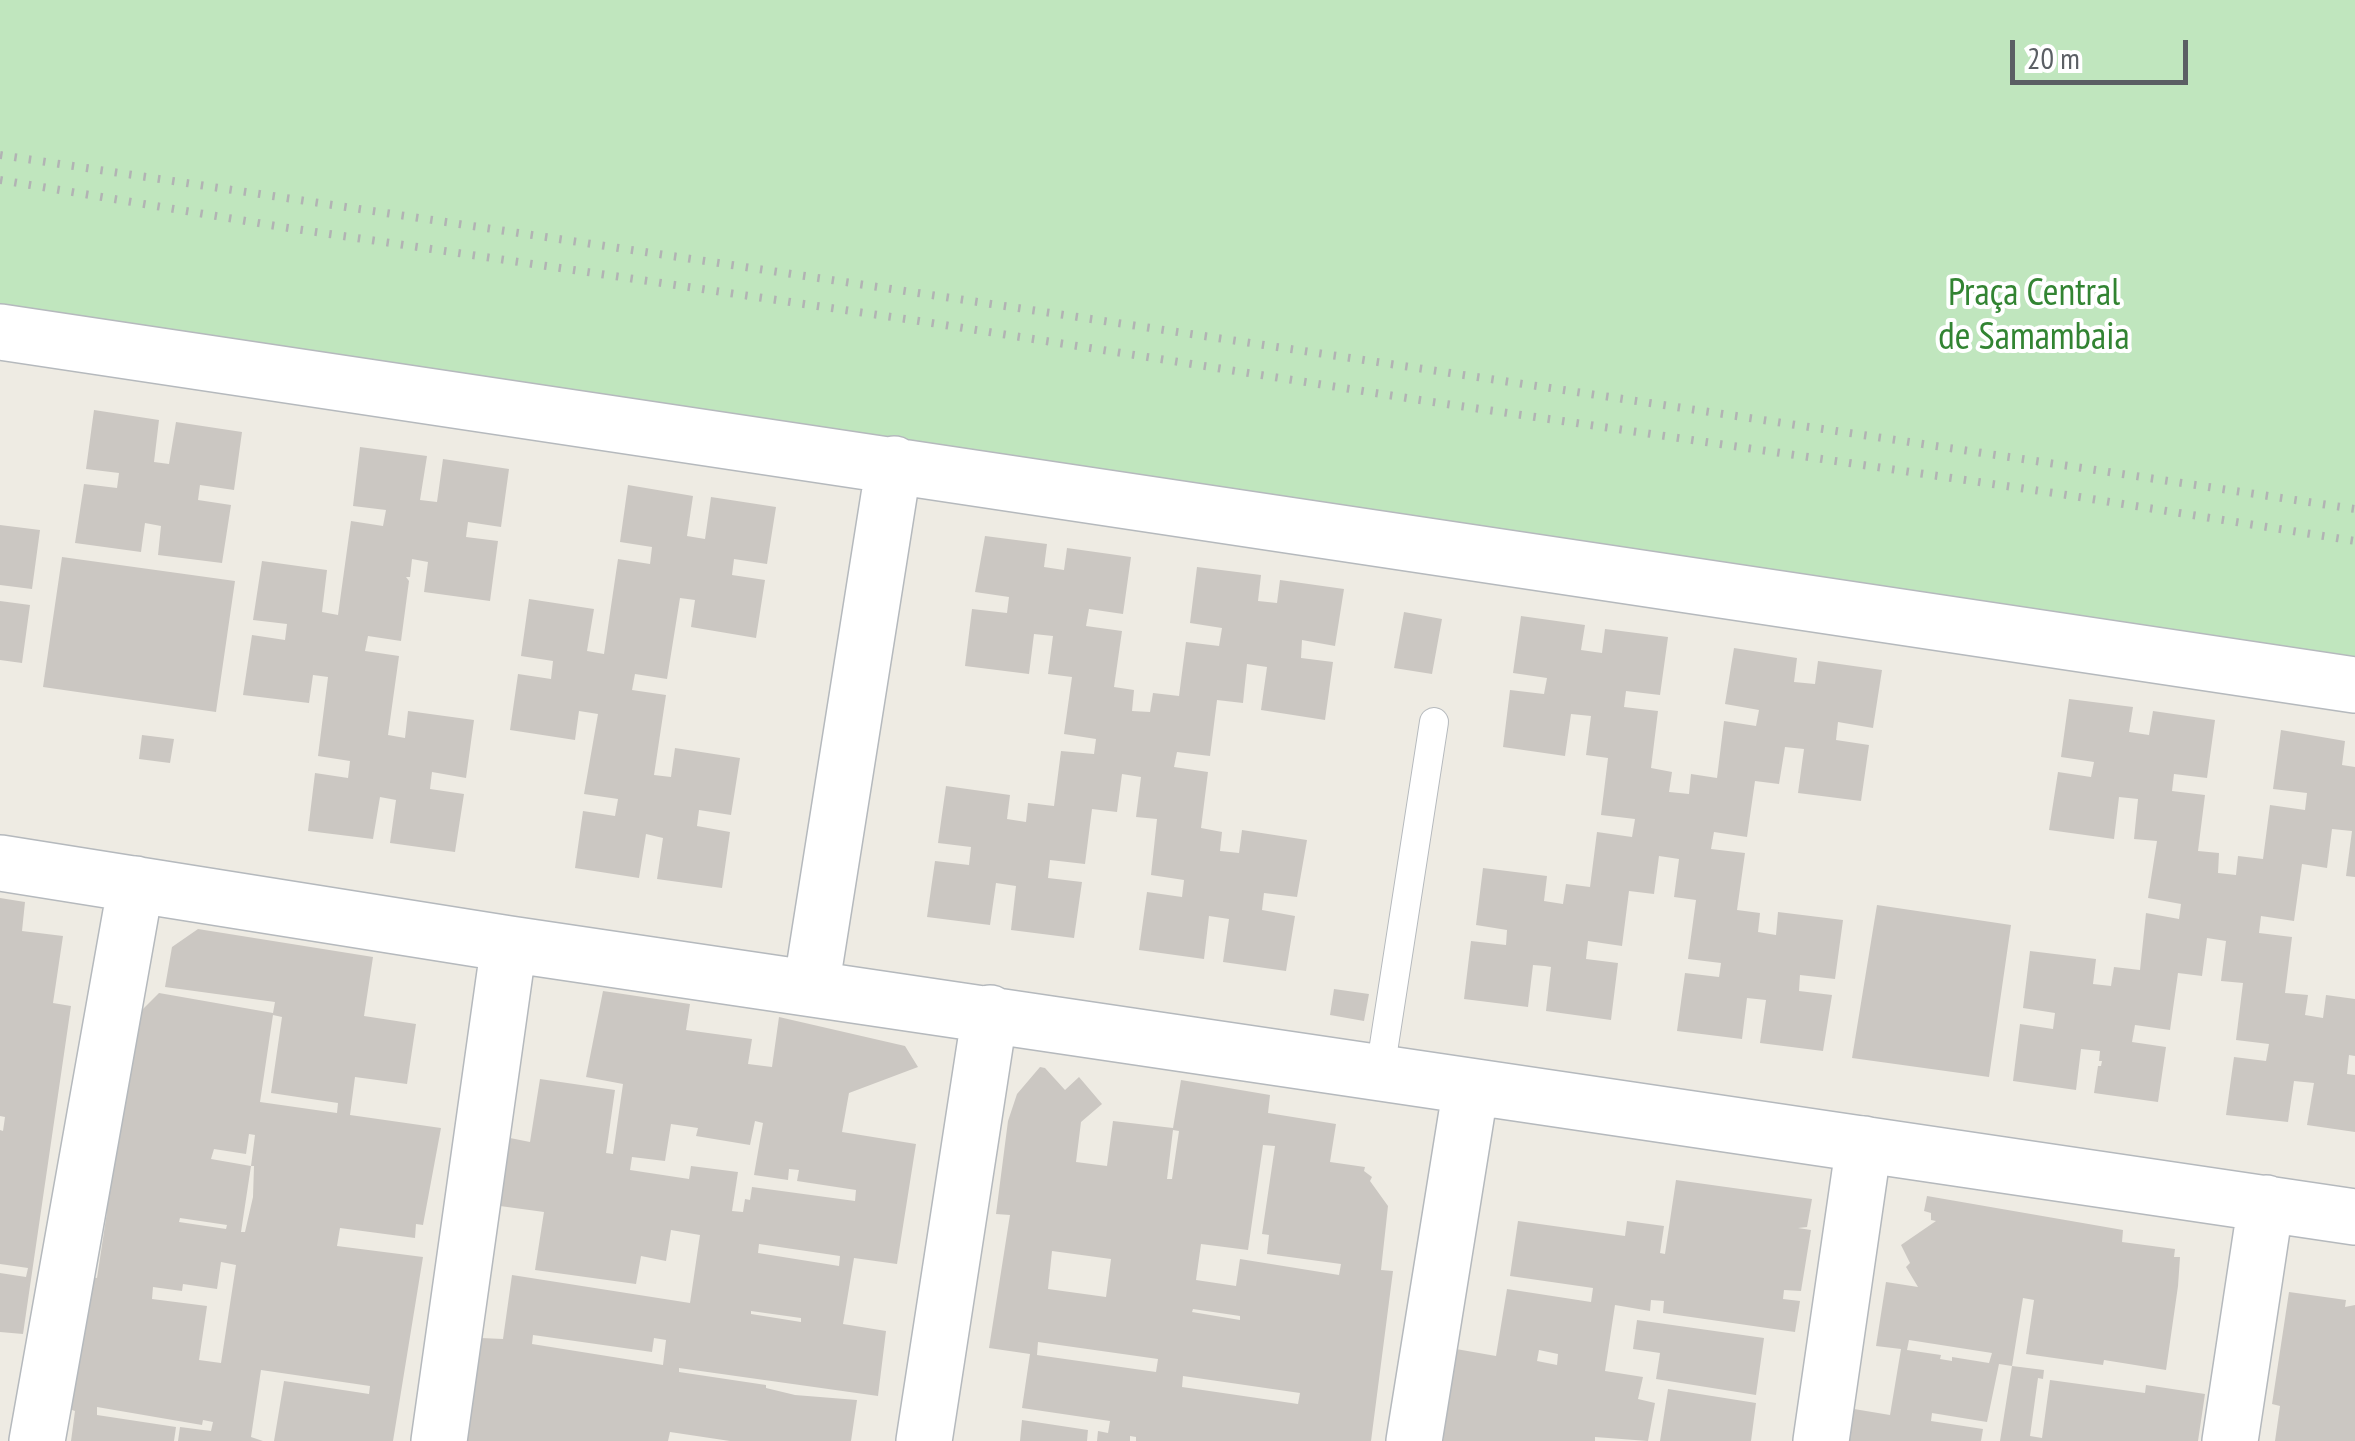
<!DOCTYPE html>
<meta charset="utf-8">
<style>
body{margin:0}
#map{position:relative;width:2355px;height:1441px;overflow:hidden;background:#eeebe3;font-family:"PT Sans Narrow",sans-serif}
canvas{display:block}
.scale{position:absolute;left:2010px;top:40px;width:178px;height:45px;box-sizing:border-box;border:5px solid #5b5f64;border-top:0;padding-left:12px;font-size:30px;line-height:35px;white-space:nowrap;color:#5b5f64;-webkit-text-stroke:8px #fff;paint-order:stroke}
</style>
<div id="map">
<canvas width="2355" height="1441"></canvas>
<div class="scale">20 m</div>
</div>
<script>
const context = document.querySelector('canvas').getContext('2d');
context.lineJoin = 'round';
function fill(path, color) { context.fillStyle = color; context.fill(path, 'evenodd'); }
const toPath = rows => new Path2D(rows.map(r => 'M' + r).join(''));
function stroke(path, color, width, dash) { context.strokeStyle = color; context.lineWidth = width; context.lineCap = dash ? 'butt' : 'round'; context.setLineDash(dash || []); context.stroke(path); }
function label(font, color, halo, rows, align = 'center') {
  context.font = font + ' "PT Sans Narrow",sans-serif'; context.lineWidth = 8; context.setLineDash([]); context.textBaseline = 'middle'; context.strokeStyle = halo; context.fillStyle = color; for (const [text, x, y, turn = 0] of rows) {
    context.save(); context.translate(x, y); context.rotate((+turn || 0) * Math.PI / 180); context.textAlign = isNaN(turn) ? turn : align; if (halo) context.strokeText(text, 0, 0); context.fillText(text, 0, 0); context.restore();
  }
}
fill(toPath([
 [0,0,2355,0,2355,685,0,338]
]), '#c0e6be');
fill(toPath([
 [94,410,159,420,154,462,169,464,176,422,242,432,234,490,200,485,198,500,231,505,222,563,158,555,161,526,145,523,141,552,75,543,84,484,117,488,119,473,86,469],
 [360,447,427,456,420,500,437,502,443,459,509,469,501,527,468,522,466,537,498,541,490,601,424,592,428,562,412,559,410,577,406,577,409,581,401,641,368,636,365,651,399,656,388,735,405,738,408,711,474,720,466,778,432,772,430,789,464,794,455,852,390,843,396,800,380,797,373,839,308,831,315,773,348,778,350,761,318,756,328,677,313,675,309,703,243,695,252,635,285,640,287,624,253,620,262,561,327,570,322,612,338,615,351,521,383,526,386,510,353,506],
 [628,485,693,496,687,536,705,539,711,497,776,507,767,564,734,559,732,575,765,580,756,638,691,627,695,600,680,598,667,679,635,674,632,690,666,695,654,775,671,777,675,748,740,758,731,815,699,810,697,826,730,832,722,888,657,879,663,838,646,834,639,878,575,868,583,811,615,816,618,799,584,794,598,714,579,711,575,740,510,730,518,674,551,679,553,661,521,656,529,599,594,609,587,651,604,654,618,559,650,564,652,547,620,542],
 [0,525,40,530,32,589,0,585],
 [985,536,1047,544,1044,567,1064,570,1067,548,1131,557,1123,614,1089,609,1086,626,1122,631,1114,687,1134,690,1132,711,1150,712,1153,693,1179,696,1186,642,1219,646,1222,628,1190,623,1197,567,1261,575,1258,601,1277,603,1280,580,1344,589,1335,646,1302,640,1301,658,1333,662,1325,720,1261,710,1267,667,1247,664,1243,703,1217,700,1210,756,1177,752,1174,767,1208,772,1201,828,1222,832,1220,851,1239,853,1242,830,1307,840,1297,897,1264,893,1262,910,1295,916,1286,971,1223,962,1229,919,1209,916,1204,959,1139,950,1147,892,1182,897,1184,880,1151,875,1157,819,1136,817,1141,777,1122,774,1117,812,1092,809,1085,864,1050,860,1048,878,1082,882,1074,938,1011,930,1016,886,996,883,990,925,927,917,935,861,969,865,971,847,938,843,946,786,1010,795,1007,819,1026,822,1028,803,1054,806,1061,751,1094,754,1096,739,1064,734,1072,677,1048,674,1053,636,1034,634,1029,674,965,666,972,609,1007,613,1009,597,975,592],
 [62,557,235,581,216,712,43,687],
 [0,601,30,605,22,663,0,660],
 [1404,612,1442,619,1432,674,1394,668],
 [1521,616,1585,625,1581,650,1602,653,1605,629,1668,637,1660,695,1626,691,1624,707,1658,711,1651,768,1672,772,1669,792,1689,794,1691,774,1717,778,1724,721,1756,726,1759,710,1725,704,1734,648,1797,658,1794,682,1815,684,1818,661,1882,670,1873,728,1838,722,1836,740,1869,745,1861,801,1798,793,1804,749,1785,747,1779,784,1755,781,1747,837,1714,832,1711,849,1745,853,1737,910,1760,913,1758,932,1776,935,1778,912,1843,920,1835,979,1800,975,1799,991,1832,995,1823,1051,1760,1043,1766,1000,1747,998,1742,1039,1677,1031,1685,973,1719,977,1721,963,1688,959,1696,900,1674,897,1679,859,1659,856,1654,894,1629,891,1622,946,1588,941,1586,959,1618,963,1611,1020,1546,1011,1551,967,1545,966,1533,965,1528,1007,1464,999,1471,941,1506,945,1507,930,1476,925,1483,868,1547,876,1544,901,1563,904,1566,884,1590,887,1597,832,1632,837,1635,819,1601,815,1608,758,1586,755,1591,716,1571,714,1565,756,1503,747,1510,690,1544,694,1547,678,1513,673],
 [2069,699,2133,707,2129,732,2149,735,2153,711,2215,720,2207,778,2174,774,2172,791,2205,795,2198,851,2219,853,2218,873,2236,875,2238,856,2263,859,2270,805,2305,810,2307,793,2273,789,2281,730,2345,741,2342,765,2355,767,2355,877,2346,876,2352,831,2332,829,2327,868,2302,864,2294,921,2261,916,2259,933,2292,937,2285,993,2308,995,2305,1015,2323,1018,2326,995,2355,999,2355,1056,2349,1055,2347,1074,2355,1075,2355,1132,2307,1125,2314,1083,2294,1081,2288,1122,2226,1115,2234,1057,2266,1061,2269,1044,2236,1040,2243,983,2221,981,2226,941,2207,938,2202,976,2178,973,2170,1030,2135,1025,2132,1042,2166,1047,2158,1102,2094,1093,2098,1066,2101,1066,2102,1061,2099,1061,2100,1051,2081,1049,2076,1090,2013,1081,2020,1024,2053,1029,2055,1013,2023,1008,2030,951,2096,959,2093,984,2111,986,2114,967,2140,970,2146,913,2179,919,2181,904,2148,898,2157,841,2134,839,2138,799,2119,797,2114,839,2049,830,2058,772,2091,777,2094,762,2061,757],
 [142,735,174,739,170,763,139,759],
 [0,898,25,902,22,931,63,936,53,1003,71,1006,23,1334,0,1332,0,1273,26,1277,28,1268,0,1264,0,1130,3,1131,5,1117,0,1116],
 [1877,905,2011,925,1989,1077,1852,1058],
 [198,929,373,957,364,1016,416,1024,407,1084,355,1077,350,1115,441,1128,423,1225,416,1224,415,1238,340,1228,337,1246,423,1257,393,1441,274,1441,284,1381,369,1394,370,1386,261,1370,251,1437,263,1441,178,1441,180,1427,211,1431,213,1422,203,1420,202,1425,97,1407,97,1415,176,1427,174,1441,71,1441,75,1411,69,1409,90,1277,97,1278,107,1212,103,1211,135,1009,142,1010,159,993,273,1013,275,1002,165,987,172,947],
 [273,1015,282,1017,271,1093,338,1103,337,1113,260,1102],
 [249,1134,255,1135,251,1166,211,1159,214,1149,246,1154],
 [251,1166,254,1166,253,1197,245,1232,241,1232],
 [180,1218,227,1225,226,1229,179,1222],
 [221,1262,236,1265,221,1363,199,1360,207,1306,152,1299,153,1287,182,1291,183,1284,217,1289],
 [1334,989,1369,994,1364,1021,1330,1015],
 [603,991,690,1004,686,1030,752,1039,748,1064,772,1067,779,1017,905,1046,918,1067,849,1093,842,1132,916,1144,897,1264,854,1258,843,1324,886,1331,878,1396,679,1368,679,1372,766,1385,766,1388,795,1395,857,1400,851,1441,730,1441,670,1432,668,1441,466,1441,481,1338,503,1339,512,1275,690,1303,700,1235,671,1230,666,1261,641,1256,636,1284,535,1270,544,1212,500,1206,510,1138,530,1142,540,1079,615,1090,606,1153,613,1154,623,1084,586,1077],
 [755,1121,763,1123,754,1175,788,1180,789,1169,799,1170,797,1181,856,1190,855,1201,752,1187,750,1200,745,1199,743,1212,732,1211,738,1172,691,1166,689,1179,630,1170,632,1157,665,1161,671,1124,698,1128,696,1136,750,1145],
 [759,1244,840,1256,839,1266,758,1253],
 [751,1311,801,1318,801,1322,751,1314],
 [533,1335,652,1352,654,1338,666,1340,663,1365,532,1344],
 [1040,1067,1045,1068,1065,1090,1079,1077,1102,1104,1081,1122,1076,1162,1107,1166,1113,1121,1173,1128,1181,1080,1270,1095,1268,1113,1336,1124,1330,1162,1365,1167,1364,1171,1372,1177,1370,1181,1388,1206,1381,1270,1393,1271,1371,1441,1136,1441,1136,1437,1130,1436,1130,1441,1097,1441,1098,1431,1108,1433,1110,1421,1022,1408,1030,1354,989,1348,1010,1215,996,1214,1008,1121,1017,1094],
 [1173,1130,1179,1131,1172,1179,1167,1179],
 [1263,1145,1275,1146,1262,1234,1269,1235,1267,1254,1341,1264,1339,1275,1240,1259,1236,1286,1196,1280,1201,1244,1248,1250],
 [1052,1251,1111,1259,1106,1297,1048,1289],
 [1193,1309,1240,1316,1240,1320,1192,1312],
 [1038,1342,1158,1359,1156,1372,1037,1355],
 [1183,1376,1300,1393,1298,1404,1182,1387],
 [1676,1180,1812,1199,1807,1227,1798,1228,1811,1230,1801,1291,1784,1290,1783,1299,1800,1301,1795,1332,1663,1313,1664,1301,1651,1300,1650,1311,1615,1305,1605,1371,1643,1377,1638,1399,1655,1403,1648,1441,1595,1437,1595,1441,1443,1441,1446,1416,1443,1415,1456,1349,1496,1356,1507,1289,1591,1302,1593,1288,1510,1276,1518,1221,1625,1236,1627,1221,1664,1226,1660,1253,1665,1254],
 [1539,1350,1558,1354,1557,1365,1537,1361],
 [1927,1196,2123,1230,2122,1242,2175,1249,2174,1257,2180,1257,2178,1286,2166,1370,2104,1360,2103,1365,2026,1354,2034,1300,2023,1298,2012,1366,2044,1370,2043,1379,2038,1378,2030,1436,2042,1438,2050,1380,2145,1393,2146,1385,2205,1394,2198,1441,2000,1441,2012,1366,1999,1364,1987,1422,1932,1413,1931,1421,1983,1429,1981,1441,1849,1441,1854,1409,1890,1415,1901,1349,1876,1346,1886,1282,1918,1287,1906,1267,1910,1263,1901,1245,1936,1221,1931,1220,1931,1213,1924,1211],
 [1909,1340,1992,1353,1989,1363,1952,1357,1952,1361,1940,1359,1941,1355,1907,1350],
 [2289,1292,2346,1300,2345,1307,2355,1305,2355,1441,2275,1441,2280,1406,2272,1404],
 [1637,1320,1764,1338,1756,1395,1656,1379,1660,1353,1633,1349],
 [1668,1389,1756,1403,1751,1441,1660,1441],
 [1022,1420,1088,1430,1087,1441,1020,1441]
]), '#cbc7c2');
const lane = toPath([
 [1380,1071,1434,722]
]);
const street = toPath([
 [0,332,2355,685],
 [0,863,509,944,2355,1217],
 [811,988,894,464],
 [37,1441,136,884],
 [439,1441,509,944],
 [924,1441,990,1013],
 [1414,1441,1471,1087],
 [1821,1441,1864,1144],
 [2230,1441,2266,1203]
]);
stroke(lane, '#b5b9bd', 30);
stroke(street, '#b5b9bd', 58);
stroke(lane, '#fff', 28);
stroke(street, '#fff', 55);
stroke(toPath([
 [0,155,2355,509],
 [0,180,282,227,919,321,1426,401,2054,493,2355,541]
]), '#b2b3b4', 8, [2.5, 12]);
label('38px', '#328432', '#fff', [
 ["Praça Central",2034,294],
 ["de Samambaia",2034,338]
]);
</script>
